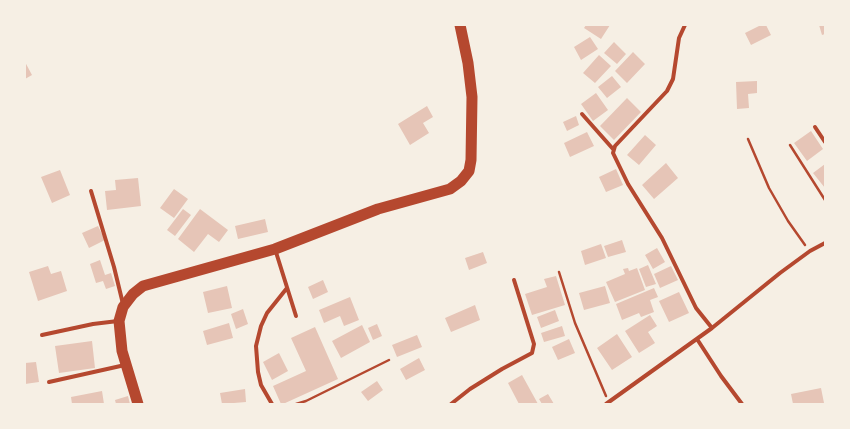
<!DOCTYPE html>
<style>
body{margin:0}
#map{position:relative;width:850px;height:429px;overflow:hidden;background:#f6efe4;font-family:"PT Serif",serif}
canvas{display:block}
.frame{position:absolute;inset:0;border:26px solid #f6efe4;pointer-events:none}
</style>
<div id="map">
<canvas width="850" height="429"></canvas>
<div class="frame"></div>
</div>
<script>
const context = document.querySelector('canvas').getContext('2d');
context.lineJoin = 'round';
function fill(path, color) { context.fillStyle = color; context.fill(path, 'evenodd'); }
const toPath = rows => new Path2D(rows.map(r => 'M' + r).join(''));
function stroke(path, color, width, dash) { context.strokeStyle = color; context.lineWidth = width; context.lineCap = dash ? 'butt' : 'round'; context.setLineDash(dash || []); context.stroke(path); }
fill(toPath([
 [586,25,610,25,601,39,584,28],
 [761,25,766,25,771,35,751,45,745,33],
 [819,25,825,25,825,34,822,35],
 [590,37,598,49,581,60,574,47],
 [614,42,626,54,617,64,604,53],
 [633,52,645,64,627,83,615,71],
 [599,55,611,66,595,83,583,73],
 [25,62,32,75,25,79],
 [612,76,621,87,607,98,598,87],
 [757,81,757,93,748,94,749,108,737,109,736,82],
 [596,93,608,110,593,121,581,104],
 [627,98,641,112,614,140,600,126],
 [427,106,433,117,423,123,429,133,410,145,398,124],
 [576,116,579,125,567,131,563,122],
 [811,131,823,149,807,161,794,143],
 [587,132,594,146,570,157,564,143],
 [645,135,656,145,639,165,627,155],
 [666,163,678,178,654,199,642,185],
 [825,164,825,188,813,173],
 [616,169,623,185,606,192,599,177],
 [60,170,70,195,52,203,41,177],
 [138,178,141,206,107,210,105,191,116,190,115,180],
 [174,189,188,199,174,218,160,208],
 [183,209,191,215,175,236,167,230],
 [200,209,228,230,219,242,208,234,194,252,178,239],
 [265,219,268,232,238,239,235,226],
 [98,226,105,240,89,248,82,233],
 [622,240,626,252,608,257,604,246],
 [601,244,606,258,585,265,581,251],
 [657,248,665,262,653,269,645,255],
 [483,252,487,263,469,270,465,258],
 [100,260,105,275,111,273,115,286,106,289,103,281,96,283,90,264],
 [648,265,656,284,646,287,639,269],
 [48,266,51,274,61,271,67,291,38,301,29,272],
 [671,266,678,280,660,288,654,274],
 [628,268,629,271,637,268,645,290,615,302,606,282,625,274,623,269],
 [556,276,565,305,532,315,525,294,547,287,544,279],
 [323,280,328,292,313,299,308,287],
 [227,286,232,308,208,313,203,292],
 [605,286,610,303,584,310,579,293],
 [654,288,658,297,650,300,654,312,641,317,639,313,622,320,616,304],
 [679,292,689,313,669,322,659,301],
 [350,297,359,320,344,326,340,316,324,323,319,310],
 [475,305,480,320,451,332,445,318],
 [243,309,248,324,236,329,231,314],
 [555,310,559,321,541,328,537,317],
 [650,315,657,326,648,332,655,343,639,353,625,331],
 [229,323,233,338,207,345,203,331],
 [377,324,382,336,373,340,368,328],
 [362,325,370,342,341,358,332,341],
 [562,326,565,336,544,342,541,333],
 [315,327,338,379,283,404,281,404,273,386,306,371,291,338],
 [617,334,632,357,612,370,597,348],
 [417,335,422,347,397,357,392,345],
 [569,339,575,353,558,360,552,347],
 [92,341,95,368,59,373,55,346],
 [279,353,288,371,272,380,263,362],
 [419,358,425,370,406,380,400,369],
 [36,362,39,382,25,384,25,363],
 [522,375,538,404,519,404,508,383],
 [377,381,383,390,368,401,361,392],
 [821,388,824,403,793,404,791,394],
 [245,389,246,402,222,404,220,393],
 [102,391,104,404,72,404,71,397],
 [548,394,554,404,542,404,539,399],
 [128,396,130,404,116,404,115,400]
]), '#e6c5b7');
stroke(toPath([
 [748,139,769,188,788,221,805,245],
 [790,145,825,200],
 [559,272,575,323,606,396],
 [296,404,306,401,389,360]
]), '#b5482f', 2.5);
stroke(toPath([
 [685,25,679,38,673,79,667,91,615,146,613,153,628,184,662,238,696,308,712,328],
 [582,114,613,149],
 [815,127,825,142],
 [91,191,114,267,123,304],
 [275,249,296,316],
 [42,335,93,324,118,321],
 [697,339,721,376,742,404],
 [49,382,125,365],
 [272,404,261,385,258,372,256,346,261,326,267,313,287,288],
 [451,404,470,389,502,369,532,353,534,344,514,280],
 [606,404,712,328,780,273,810,251,825,243]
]), '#b5482f', 4);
stroke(toPath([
 [138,404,122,351,119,321,123,307,133,294,143,286,275,249,378,209,450,189,461,181,469,171,471,160,472,97,468,63,460,25]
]), '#b5482f', 11);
</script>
